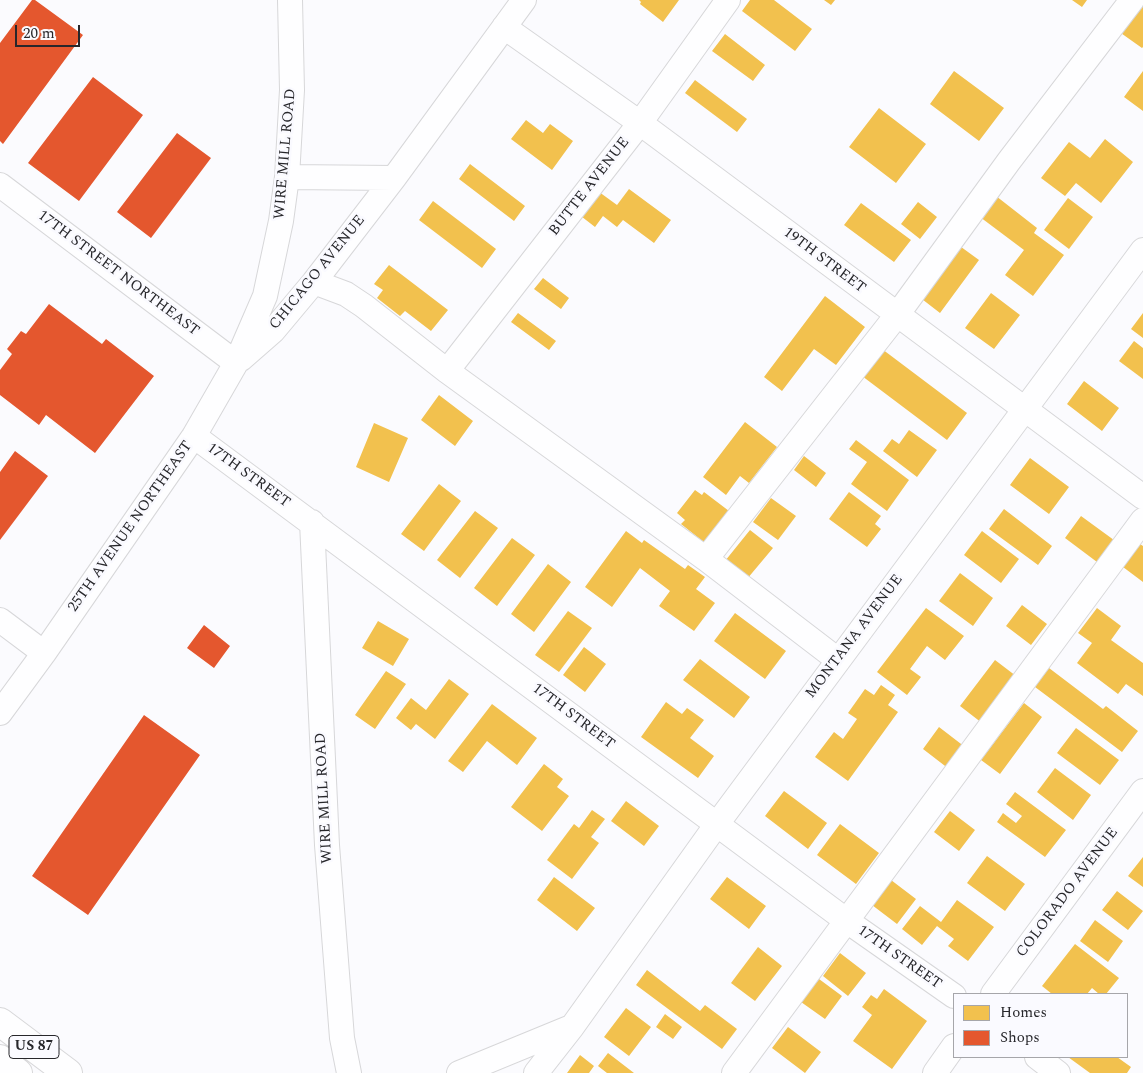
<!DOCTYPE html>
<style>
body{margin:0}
#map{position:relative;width:1143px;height:1073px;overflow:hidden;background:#fbfbfe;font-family:Spectral,serif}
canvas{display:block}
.legend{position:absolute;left:953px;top:993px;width:175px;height:65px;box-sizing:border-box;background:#fafaff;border:1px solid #a6a6aa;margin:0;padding:6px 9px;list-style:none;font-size:15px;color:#27272b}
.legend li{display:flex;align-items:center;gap:10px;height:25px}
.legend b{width:25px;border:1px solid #a6a6aa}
.scale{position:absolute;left:15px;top:25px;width:65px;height:22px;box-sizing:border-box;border:2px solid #27272b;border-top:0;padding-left:6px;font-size:15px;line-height:18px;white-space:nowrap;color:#27272b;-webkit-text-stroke:4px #fafaff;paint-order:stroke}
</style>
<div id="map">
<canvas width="1143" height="1073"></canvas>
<ul class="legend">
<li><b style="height:14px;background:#f2c14e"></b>Homes</li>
<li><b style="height:14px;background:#e4572e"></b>Shops</li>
</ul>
<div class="scale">20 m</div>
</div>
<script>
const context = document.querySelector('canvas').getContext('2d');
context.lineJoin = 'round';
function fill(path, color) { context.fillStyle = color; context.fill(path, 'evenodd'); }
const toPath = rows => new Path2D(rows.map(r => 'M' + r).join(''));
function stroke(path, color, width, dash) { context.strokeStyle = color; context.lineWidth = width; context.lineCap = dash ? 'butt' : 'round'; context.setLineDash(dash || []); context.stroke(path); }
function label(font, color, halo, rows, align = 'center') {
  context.font = font + ' Spectral,serif'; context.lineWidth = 5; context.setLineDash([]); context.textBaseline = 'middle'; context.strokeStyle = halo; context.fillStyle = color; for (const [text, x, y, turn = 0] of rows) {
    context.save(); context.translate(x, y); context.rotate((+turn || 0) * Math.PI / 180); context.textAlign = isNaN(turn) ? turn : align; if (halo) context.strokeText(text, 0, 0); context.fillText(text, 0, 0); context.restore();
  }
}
fill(toPath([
 [639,0,679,0,663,22,640,4,641,2],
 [750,0,774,0,812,29,795,51,742,11],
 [824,0,835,0,831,5],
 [1072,0,1087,0,1082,7],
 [1143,0,1143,47,1142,48,1118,31],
 [725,34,765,65,753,81,712,51],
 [954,71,1004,108,979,141,930,104],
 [1143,71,1143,111,1124,97],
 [695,80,747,119,737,132,685,93],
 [879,108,926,144,896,183,849,147],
 [526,120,543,133,550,124,573,141,552,170,511,139],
 [1105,139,1133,162,1101,203,1076,183,1065,196,1041,178,1069,142,1090,158],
 [470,164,525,206,514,221,459,179],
 [595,189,617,205,629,189,671,220,654,243,623,220,617,227,603,216,595,227,577,213],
 [996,196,1037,228,1034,233,1064,255,1033,296,1005,275,1024,250,980,217],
 [1068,198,1093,217,1069,249,1044,230],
 [433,201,496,249,482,268,419,220],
 [918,202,937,217,920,239,901,224],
 [861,203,911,240,894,262,844,225],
 [957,244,979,260,940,313,918,296],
 [389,265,448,310,431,331,405,311,400,316,377,298,383,290,374,284],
 [543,278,569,298,561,309,534,289],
 [991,293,1020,315,994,349,965,328],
 [825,296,865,327,836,365,814,349,782,391,764,377],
 [518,313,556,341,549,350,511,322],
 [1143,313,1143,338,1131,329],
 [1134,341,1143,348,1143,379,1119,361],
 [882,349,967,413,947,440,862,376],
 [1084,381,1119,408,1102,431,1067,404],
 [439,395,473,421,455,446,421,420],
 [745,422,777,447,749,483,740,476,726,495,703,477],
 [374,423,408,438,389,482,356,467],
 [909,430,937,450,917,477,883,451,892,439,899,444],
 [856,440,909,480,887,511,851,484,867,462,849,449],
 [804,456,826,473,816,487,794,470],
 [1030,458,1069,487,1049,514,1010,485],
 [439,484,461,501,424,551,401,534],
 [695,490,702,495,704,492,729,511,705,543,681,524,685,520,677,513],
 [849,492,881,516,875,524,881,529,867,547,829,519],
 [771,498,796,516,778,540,753,522],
 [1004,509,1052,546,1038,565,989,529],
 [475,511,498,528,460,578,437,560],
 [1081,516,1118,543,1101,565,1065,538],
 [750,530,773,548,747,579,725,561],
 [626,531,642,543,644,540,685,569,688,565,705,577,696,589,715,603,694,631,659,606,670,591,640,568,612,607,585,587],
 [982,531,1019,559,1001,583,964,555],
 [512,538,535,555,497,606,474,588],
 [1140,544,1143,546,1143,582,1123,567],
 [548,564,571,582,534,632,511,614],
 [960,573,993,598,973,626,939,601],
 [1022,605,1047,624,1031,645,1006,626],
 [926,608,964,636,945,660,927,646,910,669,921,677,907,695,877,672],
 [1097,608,1121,626,1111,640,1143,663,1143,696,1126,684,1118,694,1077,663,1092,643,1078,633],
 [568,611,592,628,559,672,535,655],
 [735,613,786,651,765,679,714,641],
 [378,621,409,639,393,666,362,648],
 [584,647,606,664,585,692,563,675],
 [700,659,750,697,734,718,683,680],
 [995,660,1016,676,982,723,960,706],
 [1049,668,1103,709,1106,706,1138,731,1122,752,1035,687],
 [386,671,406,684,375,729,355,715],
 [449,679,469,694,435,739,416,724,411,730,396,718,411,698,426,710],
 [881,685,895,695,888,705,898,712,848,781,815,757,834,732,843,739,857,719,848,713,865,689,874,695],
 [666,702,682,714,687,708,704,720,690,738,714,756,698,778,641,737],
 [1024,703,1042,717,1000,774,981,760],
 [492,704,537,738,517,765,487,741,463,772,448,761],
 [939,727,965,747,949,769,923,749],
 [1076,728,1119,760,1100,785,1057,753],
 [544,764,563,779,557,787,569,796,542,831,511,807],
 [1055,768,1091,795,1073,820,1037,792],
 [784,791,827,823,808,849,765,816],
 [1015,792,1066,830,1045,857,997,822,1003,813,1016,823,1022,816,1006,804],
 [626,801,659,826,644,846,611,821],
 [592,810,605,819,591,837,599,843,572,879,547,860,574,824,579,828],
 [950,811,975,830,959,851,934,832],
 [840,824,879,853,856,884,817,855],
 [987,856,1025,884,1005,911,967,883],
 [1143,857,1143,887,1128,876],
 [554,877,595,908,577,931,537,900],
 [727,877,766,906,749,929,710,899],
 [891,880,916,899,897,924,872,905],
 [1117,891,1143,911,1128,930,1102,910],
 [957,900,994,927,968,961,948,946,954,939,937,926,922,945,902,929,920,906,941,922],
 [1095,920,1123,941,1108,962,1080,941],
 [1075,944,1119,978,1106,994,1099,994,1092,988,1087,994,1052,994,1042,986],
 [758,947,782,966,755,1001,731,983],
 [840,953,866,973,848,996,823,976],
 [647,970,700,1011,705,1005,737,1029,722,1049,636,985],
 [819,979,842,996,825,1019,801,1002],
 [884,989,927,1021,892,1069,853,1041,872,1015,862,1007,871,995,877,999],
 [626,1008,651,1027,629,1056,604,1037],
 [665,1014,682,1027,673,1039,656,1027],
 [788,1027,821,1052,805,1073,772,1048],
 [608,1053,634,1073,607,1073,598,1066],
 [580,1055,594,1066,589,1073,567,1073],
 [1068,1057,1117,1057,1131,1067,1127,1073,1090,1073]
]), '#f2c14e');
fill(toPath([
 [32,0,35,0,83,35,3,144,0,141,0,43],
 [93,77,143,115,79,201,28,163],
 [177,133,211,158,151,238,117,212],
 [49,304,102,344,106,339,154,376,95,453,46,415,39,425,0,395,0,370,12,354,7,349,21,331,26,334],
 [15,451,48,476,0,540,0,472],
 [204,625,230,646,214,668,187,648],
 [144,715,200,755,88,915,32,876]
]), '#e4572e');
const minor = toPath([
 [504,27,640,123,1143,497],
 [287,177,394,178],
 [0,185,236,363],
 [314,282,346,294,364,306,447,371,706,559,838,660],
 [241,359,273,331,314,282,394,178,524,0],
 [447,371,640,123,728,0],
 [194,436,847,921,954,996],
 [312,522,327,845,342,1038,349,1073],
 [706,559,897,315,1009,161,1132,0],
 [0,620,44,653],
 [0,713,44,653,194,436,236,363,265,296,281,221,287,177,292,90,290,0],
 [993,994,1143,791],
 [1037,1057,1058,1073],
 [459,1073,571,1027],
 [536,1073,572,1027,717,824,1143,250],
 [734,1073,1143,520],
 [935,1073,954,1046]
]);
const major = toPath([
 [0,1022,68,1073],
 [0,1059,18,1073]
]);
stroke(minor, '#d7d7d9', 26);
stroke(major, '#d7d7d9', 30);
stroke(minor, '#fefeff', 24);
stroke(major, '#fefeff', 28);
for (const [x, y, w] of [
 [34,1047,50]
]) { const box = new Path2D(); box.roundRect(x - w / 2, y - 11.5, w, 23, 4); context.fillStyle = '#fafaff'; context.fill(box); stroke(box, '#27272b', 1); }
label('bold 14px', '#27272b', null, [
 ["US 87",34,1047]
]);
label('15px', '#27272b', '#fafaff', [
 ["WIRE MILL ROAD",286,154,-85],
 ["BUTTE AVENUE",590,187,-52],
 ["19TH STREET",824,261,37],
 ["CHICAGO AVENUE",318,273,-51],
 ["17TH STREET NORTHEAST",118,274,37],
 ["17TH STREET",248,476,36],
 ["25TH AVENUE NORTHEAST",131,527,-55],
 ["MONTANA AVENUE",855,637,-53],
 ["17TH STREET",573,717,37],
 ["WIRE MILL ROAD",325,798,-93],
 ["COLORADO AVENUE",1068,893,-53],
 ["17TH STREET",899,958,35]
]);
</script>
